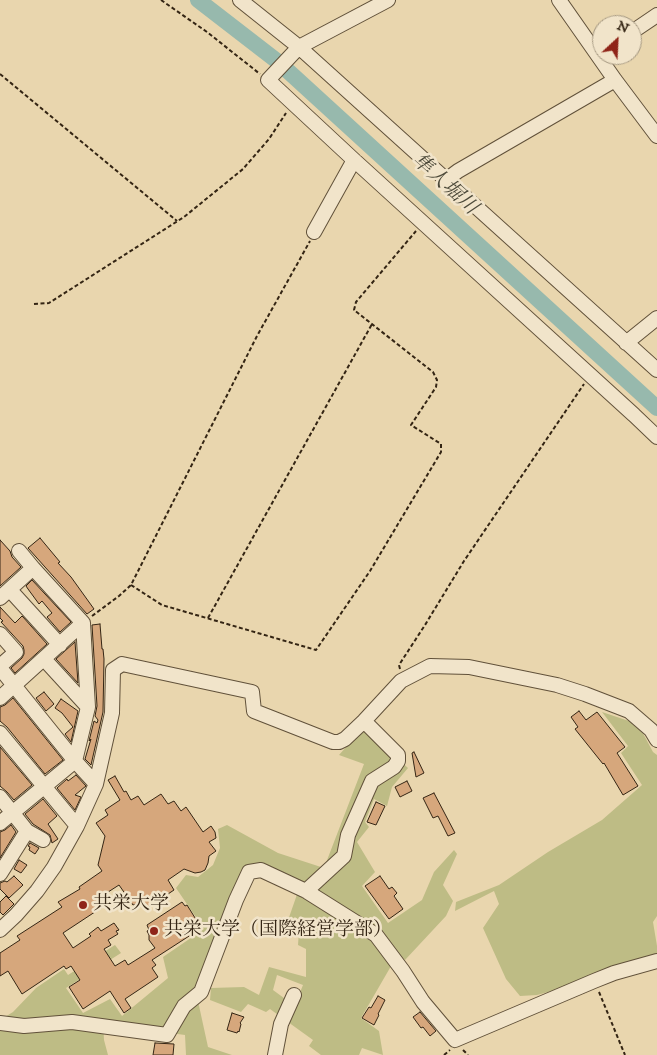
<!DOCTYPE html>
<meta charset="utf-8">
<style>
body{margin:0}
#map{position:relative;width:657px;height:1055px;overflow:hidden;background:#e9d6ae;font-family:"IM FELL DW Pica",serif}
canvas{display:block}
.north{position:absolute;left:592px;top:15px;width:50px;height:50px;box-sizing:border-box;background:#f1e4ca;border:1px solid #a59881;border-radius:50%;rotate:25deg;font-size:14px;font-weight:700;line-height:20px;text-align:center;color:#342514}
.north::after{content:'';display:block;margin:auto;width:18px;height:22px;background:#8f2418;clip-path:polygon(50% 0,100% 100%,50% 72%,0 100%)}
</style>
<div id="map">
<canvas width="657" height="1055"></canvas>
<div class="north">N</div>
</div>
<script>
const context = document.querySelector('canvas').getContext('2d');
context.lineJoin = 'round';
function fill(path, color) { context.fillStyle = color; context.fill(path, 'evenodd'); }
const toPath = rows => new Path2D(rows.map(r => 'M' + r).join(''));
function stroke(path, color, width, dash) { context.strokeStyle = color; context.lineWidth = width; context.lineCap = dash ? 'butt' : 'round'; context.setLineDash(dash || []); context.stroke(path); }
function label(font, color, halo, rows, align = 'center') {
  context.font = font + ' "IM FELL DW Pica","Noto Serif JP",serif'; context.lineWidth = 5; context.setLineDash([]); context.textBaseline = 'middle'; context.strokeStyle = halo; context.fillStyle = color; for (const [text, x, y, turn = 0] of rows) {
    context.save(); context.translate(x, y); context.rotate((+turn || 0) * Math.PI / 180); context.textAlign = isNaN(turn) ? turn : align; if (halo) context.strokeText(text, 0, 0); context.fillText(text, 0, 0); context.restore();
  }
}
fill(toPath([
 [602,712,638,724,653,752,657,755,657,916,653,922,657,946,657,956,588,981,537,995,520,996,506,979,483,928,499,904,494,891,455,911,456,902,499,885,548,852,602,820,642,785,621,753,628,746],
 [363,728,408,768,392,787,387,806,374,799,365,822,369,827,357,842,375,872,362,886,388,923,422,900,434,872,454,850,457,854,443,885,453,901,446,916,405,960,398,954,361,1018,379,1031,383,1055,362,1048,359,1055,321,1055,309,1046,313,1040,288,1022,303,985,277,975,273,990,288,1001,281,1017,270,1009,266,1012,248,1004,241,1012,210,1000,211,988,244,987,259,995,269,967,306,977,306,949,298,945,299,931,286,926,301,883,249,866,196,992,208,1047,232,1055,186,1055,185,1035,163,1032,103,1020,104,1040,108,1055,0,1055,0,1020,13,1012,36,988,64,969,68,975,115,945,121,953,66,988,83,1013,110,999,122,1016,168,978,163,957,204,929,176,888,186,875,198,877,213,865,220,848,218,829,227,825,278,853,324,868,364,764,339,755]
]), '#bebc85');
stroke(toPath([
 [198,0,277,61,657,408]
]), '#97b9ad', 16);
const building = toPath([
 [40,538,60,562,58,563,71,577,94,609,87,614,28,548,40,538],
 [0,540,10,551,12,557,21,567,0,586,0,540],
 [32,580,71,622,60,632,47,617,52,613,42,601,39,604,28,589,26,586,32,580],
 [0,607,15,623,22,616,23,617,47,644,15,673,11,668,22,658,24,654,24,650,23,646,1,622,3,621,0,618,0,607],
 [100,624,102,649,103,649,104,659,103,712,91,765,85,759,91,739,89,741,94,721,97,723,98,720,95,716,97,706,92,625,100,624],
 [75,642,78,683,56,659,75,642],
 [44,692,54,704,46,711,36,698,44,692],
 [13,698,63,760,45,774,7,727,0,721,0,707,5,705,13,698],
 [61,699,78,711,71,742,65,734,73,727,62,713,55,708,61,699],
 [579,711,586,720,597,712,625,747,617,753,638,786,623,795,604,763,603,764,575,729,578,727,571,717,579,711],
 [0,747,32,785,14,800,7,792,0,786,0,747],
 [414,752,424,773,416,777,412,753,414,752],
 [76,775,86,786,75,795,81,797,75,810,57,788,67,779,68,781,76,775],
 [115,776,124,792,126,791,131,800,138,796,144,805,161,794,168,804,174,801,181,811,186,807,203,832,211,826,215,832,216,838,209,842,216,851,209,856,208,863,205,870,201,872,195,873,184,869,168,880,174,890,147,908,140,904,133,905,119,885,105,894,110,902,63,933,73,948,91,936,89,934,98,927,101,931,114,923,119,930,116,931,118,934,108,940,111,945,104,949,115,966,125,960,128,965,155,948,149,940,149,935,147,931,149,930,147,925,182,902,185,906,187,905,197,921,195,922,200,929,152,960,156,965,152,968,158,977,125,999,131,1008,124,1013,110,991,83,1009,69,987,80,980,71,966,66,969,64,966,22,994,8,971,0,976,0,953,20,940,17,936,62,907,58,902,80,889,79,887,102,871,98,865,105,836,96,823,108,815,105,810,120,800,108,780,115,776],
 [407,781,412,791,400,797,395,787,407,781],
 [434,793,455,833,448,836,438,816,433,818,423,798,434,793],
 [43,799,57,816,48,824,58,839,52,843,50,835,33,824,25,814,43,799],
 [376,802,385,806,376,825,367,822,376,802],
 [11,825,16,832,0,858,0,832,5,830,11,825],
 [30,843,39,848,35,854,29,850,30,847,28,846,30,843],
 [19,860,27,865,21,873,14,869,19,860],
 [14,876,23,885,9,898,0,889,0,883,5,881,7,882,14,876],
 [380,876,389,889,392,887,397,893,394,896,403,909,389,919,365,886,380,876],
 [6,896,14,904,3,915,0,912,0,902,6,896],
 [378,996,385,1000,378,1014,379,1015,374,1025,362,1018,369,1007,371,1008,378,996],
 [420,1012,436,1031,430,1036,423,1027,421,1028,413,1017,420,1012],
 [232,1013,244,1017,240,1023,241,1024,239,1032,238,1031,237,1033,227,1030,232,1013],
 [155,1043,174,1044,173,1055,153,1055,155,1043]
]);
fill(building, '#d6a77c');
stroke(building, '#342514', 1);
const minor = toPath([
 [240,0,299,47,657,370],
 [388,0,299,47,268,80,354,160,634,415,657,437],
 [559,0,615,80,657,136],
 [632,32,657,15],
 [446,180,458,171,615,80],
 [314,232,354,160],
 [626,343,657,318],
 [10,590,60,645],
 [0,598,33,568],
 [0,634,16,652,0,666],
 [44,659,88,707],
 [0,668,75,761,96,784],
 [0,698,83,623],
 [0,733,77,826],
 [0,797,27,831,43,840],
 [0,823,75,761,88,707,83,623,33,568,19,551],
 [0,874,27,831],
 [306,891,344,856,348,835,372,781,394,767,398,761,398,755,364,721],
 [0,930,16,915,37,891,54,867,77,826,96,784,112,713,113,670,122,664,252,692,254,711,333,742,339,742,345,739,364,721,401,681,430,666,469,667,557,685,585,694,629,711,651,730,657,740],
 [0,1023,24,1026,72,1022,167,1035,184,1006,201,992,236,900,249,872,261,870,306,891,376,935,403,971,423,1002,455,1040,594,981,614,973,657,961],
 [275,1055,281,1024,294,995]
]);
stroke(minor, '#61513a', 16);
stroke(toPath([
 [161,0,207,32,260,74],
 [0,74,177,221],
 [34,304,49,303,184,217,243,169,269,139,286,113],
 [131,585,162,605,316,650,370,571,441,452,441,444,411,425,436,387,437,380,433,372,354,310,356,302,416,231],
 [92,616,119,596,131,585,257,336,310,241],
 [208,618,372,324],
 [400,669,399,665,425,625,464,561,584,384],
 [599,992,625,1055],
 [463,1050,468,1055],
 [444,1055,450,1050]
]), '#342514', 2, [4, 2.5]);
stroke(minor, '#f1e4ca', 14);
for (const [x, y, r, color] of [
 [83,905,5,"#8f2418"],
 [154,931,5,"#8f2418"]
]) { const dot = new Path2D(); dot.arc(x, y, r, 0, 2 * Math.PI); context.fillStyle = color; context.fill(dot); stroke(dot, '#f1e4ca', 2); }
label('19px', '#342514', '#f1e4ca', [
 ["共栄大学",93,905],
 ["共栄大学（国際経営学部）",164,931]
], 'left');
label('italic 20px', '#4d4a3a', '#f1e4ca', [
 ["隼人堀川",444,185,42]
]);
</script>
